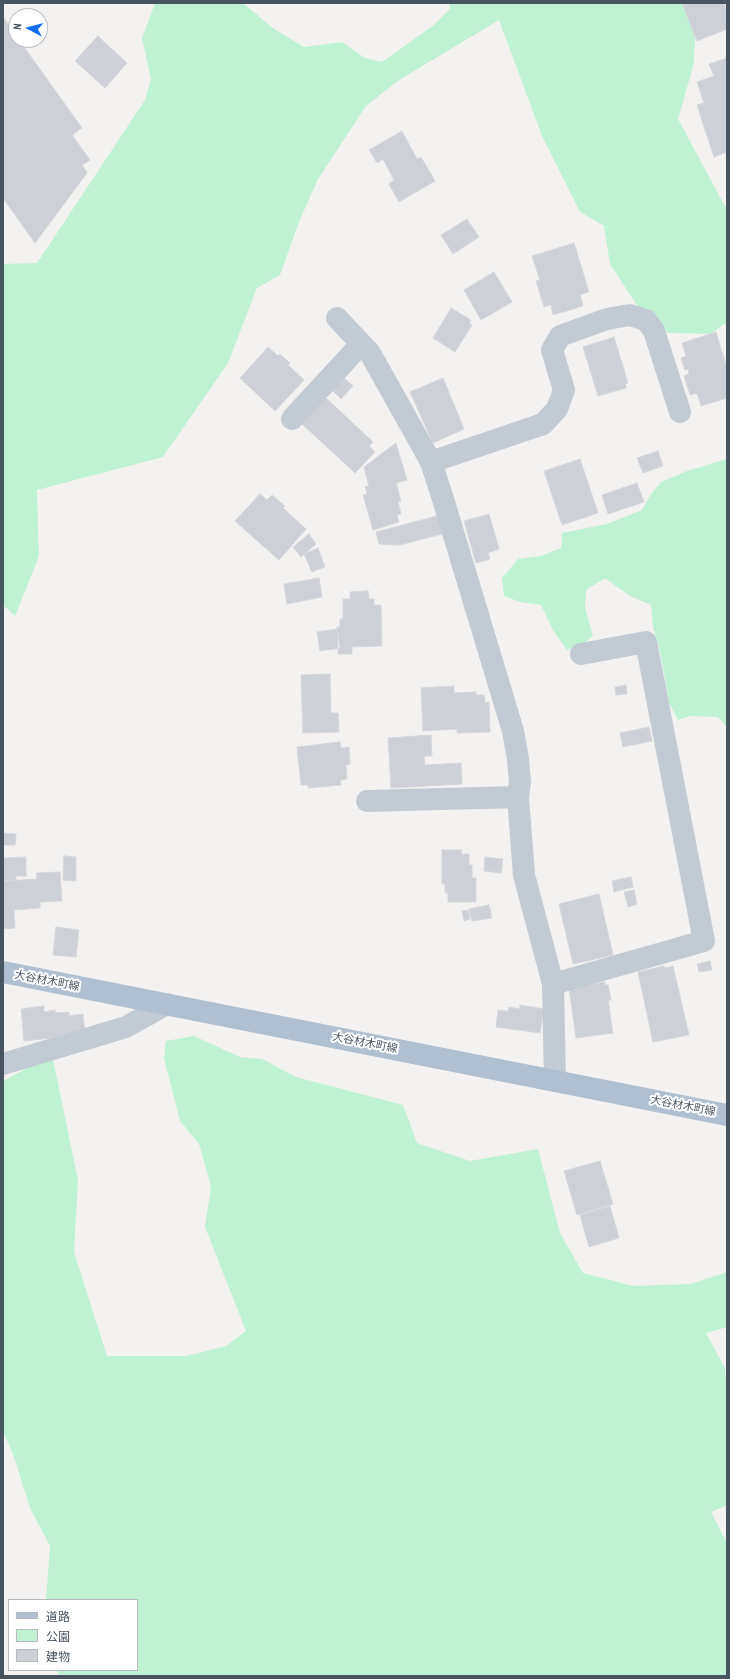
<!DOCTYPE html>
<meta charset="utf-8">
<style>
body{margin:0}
#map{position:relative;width:730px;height:1679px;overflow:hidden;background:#f4f1f1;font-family:"PT Sans Narrow","Noto Sans JP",sans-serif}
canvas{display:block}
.frame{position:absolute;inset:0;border:4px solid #485460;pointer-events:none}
.legend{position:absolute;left:8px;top:1599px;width:130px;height:72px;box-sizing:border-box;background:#fff;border:1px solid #b6bbbf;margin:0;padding:5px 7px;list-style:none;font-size:12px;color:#485460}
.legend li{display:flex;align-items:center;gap:8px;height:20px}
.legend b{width:20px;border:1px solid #b6bbbf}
.north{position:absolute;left:8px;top:8px;width:40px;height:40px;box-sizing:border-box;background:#fff;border:1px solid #b6bbbf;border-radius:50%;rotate:277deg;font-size:11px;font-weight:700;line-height:16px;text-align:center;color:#485460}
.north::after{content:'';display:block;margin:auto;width:14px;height:18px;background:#126eed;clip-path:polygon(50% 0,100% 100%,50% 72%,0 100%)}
</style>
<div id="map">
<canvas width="730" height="1679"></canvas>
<div class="frame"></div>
<ul class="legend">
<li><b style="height:5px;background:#b0c0d1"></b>道路</li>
<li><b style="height:11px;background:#bff2d3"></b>公園</li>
<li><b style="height:11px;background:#cdd0d6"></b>建物</li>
</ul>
<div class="north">N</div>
</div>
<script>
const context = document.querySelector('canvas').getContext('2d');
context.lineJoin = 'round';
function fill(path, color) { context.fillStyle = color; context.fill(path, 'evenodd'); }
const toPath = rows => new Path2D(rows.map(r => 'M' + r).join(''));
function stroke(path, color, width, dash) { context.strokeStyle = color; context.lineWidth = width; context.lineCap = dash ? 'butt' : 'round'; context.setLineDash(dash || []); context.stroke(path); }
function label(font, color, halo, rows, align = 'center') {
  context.font = font + ' "PT Sans Narrow","Noto Sans JP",sans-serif'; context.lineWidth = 4; context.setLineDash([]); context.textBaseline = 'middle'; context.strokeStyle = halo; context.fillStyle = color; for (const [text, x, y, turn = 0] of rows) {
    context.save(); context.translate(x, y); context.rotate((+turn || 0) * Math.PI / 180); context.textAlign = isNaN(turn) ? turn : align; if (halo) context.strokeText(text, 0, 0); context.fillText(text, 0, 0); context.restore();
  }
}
fill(toPath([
 [155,3,243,3,274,29,304,47,342,42,365,58,382,62,434,25,450,9,449,3,686,3,696,21,694,63,678,119,727,210,727,322,711,334,668,333,638,307,610,264,604,226,580,212,542,136,499,20,399,80,366,106,318,179,299,222,280,275,257,288,228,363,163,457,37,490,39,556,15,616,3,605,3,264,37,263,145,100,151,79,142,38],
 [727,459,727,727,718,717,691,716,678,720,669,703,661,656,653,627,651,605,630,596,605,578,586,590,585,608,593,636,583,644,567,650,553,630,541,605,520,602,504,596,502,578,518,559,541,556,561,548,562,533,607,524,642,510,649,497,661,482,687,471],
 [194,1036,240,1057,262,1059,296,1077,403,1105,417,1143,470,1161,538,1149,560,1233,583,1273,633,1286,691,1284,727,1272,727,1327,706,1333,725,1368,727,1393,727,1505,711,1512,727,1543,727,1676,59,1676,57,1670,137,1670,137,1600,46,1600,50,1546,30,1508,14,1457,3,1431,3,1081,52,1055,78,1180,74,1252,107,1356,186,1356,226,1346,246,1331,205,1227,211,1186,199,1144,180,1121,164,1058,166,1041]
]), '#bff2d3');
const building = toPath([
 [682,3,724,3,727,11,727,29,697,41,682,3],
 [3,17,16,35,16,40,19,40,82,128,72,135,90,160,82,165,87,173,35,243,3,198,3,17],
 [98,36,127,63,105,88,75,61,98,36],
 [727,58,727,152,714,157,697,105,704,103,697,82,714,76,709,64,727,58],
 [402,131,417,159,421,157,435,181,399,202,389,184,394,180,383,159,377,163,369,150,402,131],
 [467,219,479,237,453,254,441,235,467,219],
 [574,243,589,292,580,295,583,306,553,315,551,305,544,307,536,281,540,280,532,256,574,243],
 [494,272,512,302,481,320,464,290,494,272],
 [451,308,471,320,469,323,472,325,455,352,433,338,451,308],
 [716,332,727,368,727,398,701,406,697,393,690,395,684,376,689,374,688,369,685,370,681,358,686,356,682,343,716,332],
 [614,337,628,383,625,384,626,388,598,396,583,347,614,337],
 [268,347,278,356,280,354,290,363,288,365,304,380,275,411,240,378,268,347],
 [342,376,353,386,341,399,330,388,342,376],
 [443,378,464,429,433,443,410,392,443,378],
 [325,397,373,442,369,446,375,452,355,473,301,423,325,397],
 [396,443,407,480,396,483,401,501,398,502,401,514,397,515,399,522,373,530,363,495,367,494,365,487,369,486,364,467,396,443],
 [658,451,663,466,643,473,637,458,658,451],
 [580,459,598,513,562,525,544,471,580,459],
 [637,483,644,502,608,514,602,495,637,483],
 [260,494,267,500,272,495,285,506,283,508,306,529,279,560,235,521,260,494],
 [489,514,499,549,488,553,490,559,476,563,464,521,489,514],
 [437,516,442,534,400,545,379,544,376,532,437,516],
 [309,534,316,544,301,557,293,547,309,534],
 [318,548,325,567,312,572,304,554,318,548],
 [319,578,322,597,287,604,284,584,319,578],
 [368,591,369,599,374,599,374,605,381,605,382,646,352,647,352,654,338,654,337,627,340,627,340,619,343,619,343,599,350,599,350,592,368,591],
 [337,629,340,648,320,651,317,632,337,629],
 [330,674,331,713,338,713,339,732,303,733,301,675,330,674],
 [626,685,627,694,616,695,615,687,626,685],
 [454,686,454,693,476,692,476,695,484,695,485,703,489,702,490,732,457,733,457,729,423,731,421,688,454,686],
 [649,727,652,741,623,747,620,733,649,727],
 [431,735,432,756,424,756,425,765,461,763,462,784,391,788,388,738,431,735],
 [340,742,341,748,349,747,350,764,346,765,347,779,340,780,341,785,308,788,308,785,301,785,297,747,340,742],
 [3,833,16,834,15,845,3,845,3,833],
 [442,850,462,850,461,854,469,854,469,865,472,865,472,878,476,878,476,902,448,902,448,893,445,893,445,884,442,884,442,850],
 [64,856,76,857,76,881,63,880,64,856],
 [26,857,26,876,16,876,16,880,3,880,3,858,26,857],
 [485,857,503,859,501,873,484,871,485,857],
 [60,872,62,901,40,902,40,908,14,910,15,928,3,929,3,881,37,879,36,873,60,872],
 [631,877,633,887,614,892,612,881,631,877],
 [634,890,637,904,628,907,624,892,634,890],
 [599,894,613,955,573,964,559,904,599,894],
 [489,905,492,918,472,921,469,909,489,905],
 [468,910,470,919,464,921,462,911,468,910],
 [56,927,79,930,76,957,53,955,56,927],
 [710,961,712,970,699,972,697,964,710,961],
 [664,966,664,968,673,966,689,1035,653,1042,638,972,664,966],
 [605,982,605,985,608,985,611,1000,608,1000,613,1033,576,1038,569,988,605,982],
 [520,1005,544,1009,540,1033,496,1027,498,1010,508,1011,509,1007,520,1009,520,1005],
 [44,1006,44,1012,55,1010,55,1013,69,1012,69,1016,83,1014,85,1034,24,1041,21,1009,44,1006],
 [600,1161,613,1204,577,1215,564,1171,600,1161],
 [610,1206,619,1238,589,1247,580,1215,610,1206]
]);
fill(building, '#cdd0d6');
stroke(building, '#d5d7dd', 1);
stroke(toPath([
 [337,318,370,353,431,462,443,499,513,731,518,759,520,782,518,797,524,875,553,984,555,1081],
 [292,419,361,344],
 [431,462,543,424,557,409,564,390,552,350,560,336,607,319,630,315,646,320,654,331,680,412],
 [367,801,518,797],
 [553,984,704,941,646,642,581,654],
 [3,1064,126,1027,167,1004]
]), '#c2cbd3', 22);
stroke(toPath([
 [3,972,727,1115]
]), '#b0c0d1', 22);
label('11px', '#485460', '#fff', [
 ["大谷材木町線",47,981,11],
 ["大谷材木町線",365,1043,11],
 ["大谷材木町線",683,1106,11]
]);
</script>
